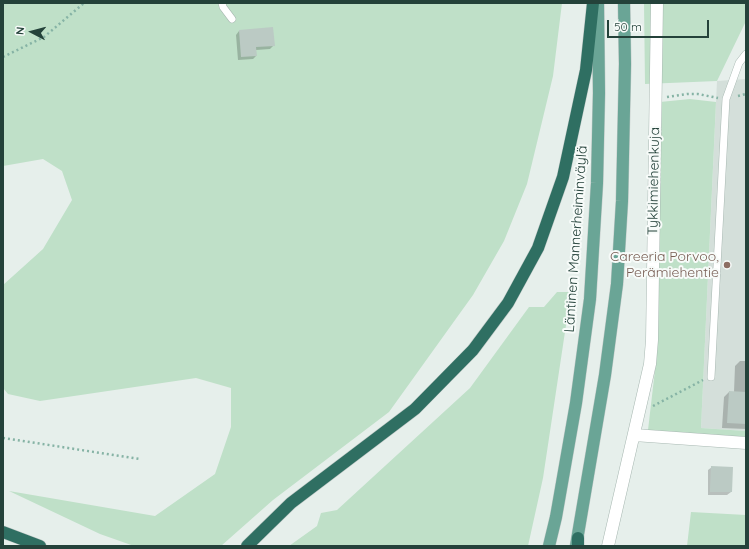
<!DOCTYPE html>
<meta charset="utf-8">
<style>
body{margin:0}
#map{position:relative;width:749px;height:549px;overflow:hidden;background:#e6efeb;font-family:Quicksand,sans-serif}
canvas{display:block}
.frame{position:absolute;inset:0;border:4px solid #24423a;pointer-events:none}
.north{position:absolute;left:12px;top:12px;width:40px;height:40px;-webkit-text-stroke:3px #f7fbf9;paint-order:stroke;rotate:276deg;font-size:11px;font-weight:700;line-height:16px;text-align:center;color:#24423a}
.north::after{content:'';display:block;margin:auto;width:14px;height:18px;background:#24423a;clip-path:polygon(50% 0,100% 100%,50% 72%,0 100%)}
.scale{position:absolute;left:607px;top:20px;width:102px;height:18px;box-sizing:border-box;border:2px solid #24423a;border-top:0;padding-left:5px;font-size:12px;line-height:14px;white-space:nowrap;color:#24423a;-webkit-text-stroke:3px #f7fbf9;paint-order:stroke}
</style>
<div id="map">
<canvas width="749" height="549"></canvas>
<div class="frame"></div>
<div class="north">N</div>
<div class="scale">50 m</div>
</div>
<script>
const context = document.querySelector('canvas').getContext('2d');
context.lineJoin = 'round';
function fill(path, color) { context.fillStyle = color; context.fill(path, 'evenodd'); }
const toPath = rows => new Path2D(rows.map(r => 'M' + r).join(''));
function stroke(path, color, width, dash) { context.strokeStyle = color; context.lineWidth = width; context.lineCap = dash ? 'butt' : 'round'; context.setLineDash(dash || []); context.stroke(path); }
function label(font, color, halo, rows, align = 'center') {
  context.font = font + ' Quicksand,sans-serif'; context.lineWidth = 4; context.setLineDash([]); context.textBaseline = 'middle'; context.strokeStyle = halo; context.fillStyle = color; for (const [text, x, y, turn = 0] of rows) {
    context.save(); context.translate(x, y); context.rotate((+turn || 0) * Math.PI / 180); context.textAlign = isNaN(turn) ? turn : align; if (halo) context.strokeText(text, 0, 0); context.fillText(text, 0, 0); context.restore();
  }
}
fill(toPath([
 [746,79,746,431,701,428,717,81]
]), '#d4dfda');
fill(toPath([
 [3,3,562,3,553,76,527,184,504,241,473,295,389,412,273,500,221,546,134,546,100,534,9,491,155,516,215,474,231,427,231,388,196,378,40,401,8,394,3,388,3,285,43,249,72,200,62,171,43,159,3,166],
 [644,3,746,3,746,21,717,81,645,84],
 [690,99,716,102,701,428,746,431,746,437,648,430,657,353,660,102],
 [557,292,571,292,543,478,528,546,289,546,317,526,321,513,337,510,470,388,529,307,544,307],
 [691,512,746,515,746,546,687,546]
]), '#bfe0c8');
fill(toPath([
 [239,31,274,45,270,49,256,50,256,56,253,59,238,60,236,35],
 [740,361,746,361,746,429,722,428,724,397,729,392,734,392,735,366],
 [712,467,731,492,727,495,708,495,708,470]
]), '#0003');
fill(toPath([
 [273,27,275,46,256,47,257,56,241,57,239,30],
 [729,391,746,392,746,424,727,423],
 [711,466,733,467,732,492,710,492]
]), '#bbcac4');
const lane = toPath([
 [222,3,223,7,232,19],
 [711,377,726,99,739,63,746,54]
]);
const street = toPath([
 [634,435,746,443],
 [608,546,650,364,652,340,657,3]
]);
const primary = toPath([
 [549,546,556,517,576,403,590,299,597,183,599,93,598,3],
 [576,546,605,375,617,284,622,201,625,64,624,3]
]);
const highway = toPath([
 [3,532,40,546],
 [247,546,291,503,415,409,473,350,508,303,538,248,563,177,586,70,593,3],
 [578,546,578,538]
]);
stroke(lane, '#a8b8b2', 8);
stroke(street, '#a8b8b2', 13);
stroke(primary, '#c2cac8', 13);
stroke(highway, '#c2cac8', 13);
stroke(toPath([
 [3,57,44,37,84,3],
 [738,96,746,94],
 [667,97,687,94,698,94,718,98],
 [653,406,703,380],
 [3,438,140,459]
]), '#86b3a5', 2.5, [2, 3]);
stroke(lane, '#fff', 7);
stroke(street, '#fff', 12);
stroke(primary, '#6aa596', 12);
stroke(highway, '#2f6f62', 12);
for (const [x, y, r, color] of [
 [727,265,4,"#8d6e63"]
]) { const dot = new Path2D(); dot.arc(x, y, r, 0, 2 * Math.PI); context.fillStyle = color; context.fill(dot); stroke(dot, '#f7fbf9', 1.5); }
label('14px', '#24423a', '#f7fbf9', [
 ["Tykkimiehenkuja",654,181,-89],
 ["Läntinen Mannerheiminväylä",576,239,-86]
]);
label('14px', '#785e54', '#f7fbf9', [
 ["Careeria Porvoo,",719,257],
 ["Perämiehentie",719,273]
], 'right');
</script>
